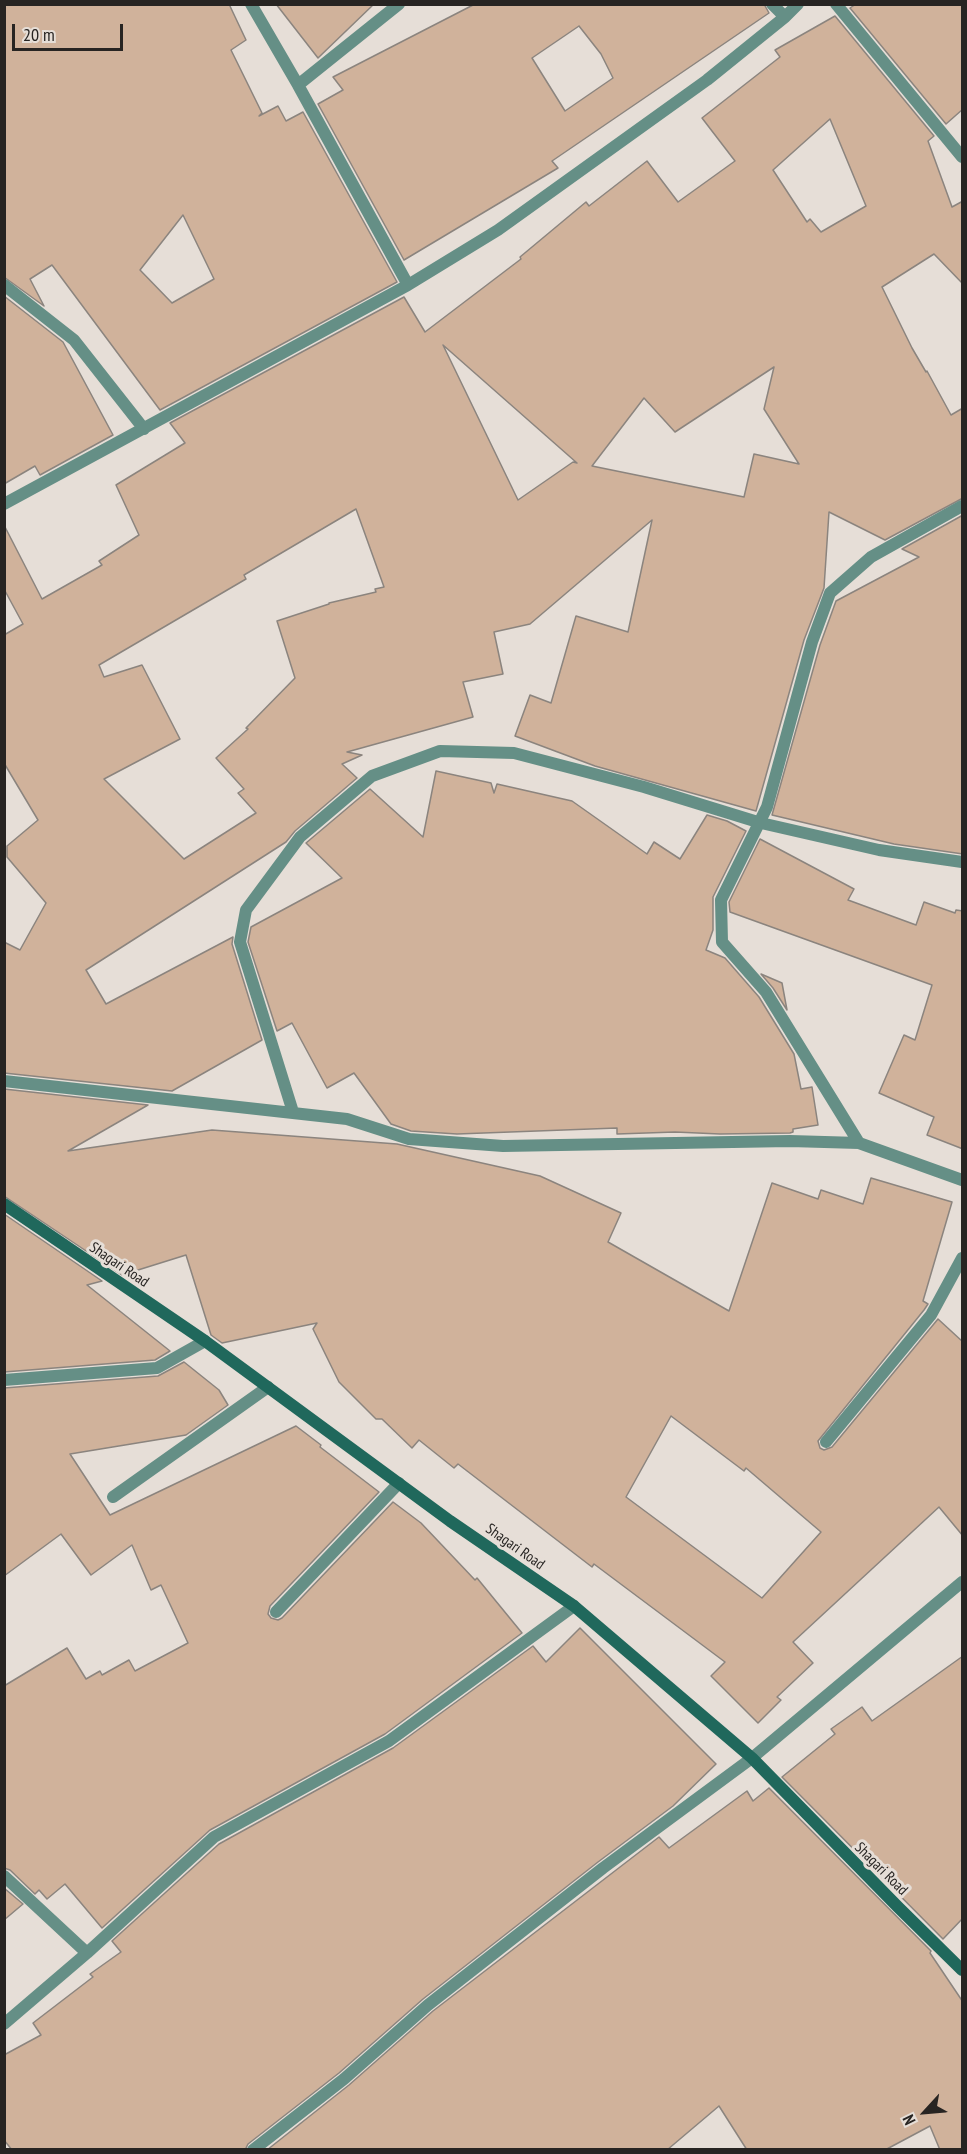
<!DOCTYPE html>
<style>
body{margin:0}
#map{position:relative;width:967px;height:2154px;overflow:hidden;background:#e6ded7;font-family:"PT Sans Narrow",sans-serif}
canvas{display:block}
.frame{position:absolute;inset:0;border:6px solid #272422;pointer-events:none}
.north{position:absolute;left:895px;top:2082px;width:60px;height:60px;-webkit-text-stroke:4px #e6ded7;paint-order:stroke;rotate:244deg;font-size:16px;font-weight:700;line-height:24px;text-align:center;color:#272422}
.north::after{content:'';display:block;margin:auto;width:21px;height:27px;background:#272422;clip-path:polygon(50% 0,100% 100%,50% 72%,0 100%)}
.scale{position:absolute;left:12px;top:24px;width:111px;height:27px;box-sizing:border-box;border:3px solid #272422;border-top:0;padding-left:8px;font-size:18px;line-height:21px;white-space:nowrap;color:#272422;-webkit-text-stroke:4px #e6ded7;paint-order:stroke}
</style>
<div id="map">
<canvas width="967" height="2154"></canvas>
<div class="frame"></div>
<div class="north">N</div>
<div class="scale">20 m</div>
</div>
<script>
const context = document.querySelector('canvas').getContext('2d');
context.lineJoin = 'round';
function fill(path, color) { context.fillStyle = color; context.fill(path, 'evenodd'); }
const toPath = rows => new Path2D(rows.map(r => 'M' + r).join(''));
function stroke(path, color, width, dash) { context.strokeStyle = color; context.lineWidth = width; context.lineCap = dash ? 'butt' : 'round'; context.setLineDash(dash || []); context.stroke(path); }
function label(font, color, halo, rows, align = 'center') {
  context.font = font + ' "PT Sans Narrow",sans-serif'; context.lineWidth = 6; context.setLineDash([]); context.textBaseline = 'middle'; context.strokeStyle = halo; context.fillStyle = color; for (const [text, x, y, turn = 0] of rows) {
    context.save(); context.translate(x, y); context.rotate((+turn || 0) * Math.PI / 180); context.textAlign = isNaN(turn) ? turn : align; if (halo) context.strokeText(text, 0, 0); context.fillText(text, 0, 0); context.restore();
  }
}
const building = toPath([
 [4,4,229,4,246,40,231,50,262,113,259,116,278,106,286,121,303,112,397,282,160,410,52,265,30,279,44,306,4,277,4,4],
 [183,215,214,279,172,303,140,270,183,215],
 [276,4,374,4,318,58,276,4],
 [475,4,764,4,769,13,552,161,558,168,404,260,318,104,343,90,333,77,475,4],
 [579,26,601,54,613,78,565,111,532,58,579,26],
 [856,4,963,4,963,109,946,124,850,8,856,4],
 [835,16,934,136,928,141,952,207,963,201,963,284,934,254,882,287,912,348,926,372,927,371,951,415,963,408,963,498,885,540,829,512,824,588,804,640,756,811,595,766,515,736,530,695,551,703,576,616,628,632,652,520,530,624,494,632,503,674,463,682,473,717,347,752,362,755,342,764,357,778,295,831,286,842,86,970,106,1004,233,937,232,944,262,1040,172,1091,4,1073,4,942,20,950,46,903,7,857,7,846,38,820,4,763,4,635,23,624,4,589,4,525,42,599,102,565,99,561,139,535,116,485,185,443,170,423,404,297,425,332,521,259,520,257,586,202,589,206,647,161,678,202,735,161,702,118,780,57,775,50,835,16],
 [830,119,866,206,821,232,810,219,807,222,773,170,830,119],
 [443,345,577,463,573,462,518,500,443,345],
 [774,367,764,409,799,464,754,454,744,497,592,466,644,398,675,432,774,367],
 [356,509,384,587,375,589,376,592,329,603,329,604,277,621,295,678,246,728,248,729,216,758,244,789,238,793,256,813,184,859,104,779,180,739,142,665,104,677,99,665,246,579,244,575,356,509],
 [4,296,63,342,113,435,40,475,35,466,4,484,4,296],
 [963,515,963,854,894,844,772,815,820,645,836,601,919,557,902,549,963,515],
 [436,771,491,783,494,793,497,784,572,801,647,854,654,842,680,859,707,815,727,821,746,831,713,897,713,930,706,950,725,958,759,997,794,1054,801,1089,812,1087,818,1125,793,1129,793,1132,790,1133,720,1134,675,1132,617,1134,617,1128,457,1134,411,1131,391,1124,354,1073,327,1088,292,1023,277,1031,248,942,251,927,342,878,306,843,370,789,423,837,436,771],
 [760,839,854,889,848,900,916,925,924,902,955,913,956,910,963,911,963,1149,927,1135,934,1117,879,1093,904,1035,915,1040,932,985,730,912,729,902,760,839],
 [761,974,782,983,787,1010,773,988,761,974],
 [4,1089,148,1105,68,1151,212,1130,397,1144,540,1176,621,1213,608,1242,729,1311,772,1183,818,1199,821,1190,863,1204,871,1178,952,1202,923,1301,928,1304,924,1310,818,1441,820,1448,824,1450,832,1447,938,1319,963,1342,963,1536,939,1507,793,1642,813,1663,777,1697,781,1700,758,1723,711,1676,725,1662,594,1564,592,1567,458,1464,454,1468,419,1440,412,1448,382,1419,376,1419,339,1382,313,1329,317,1323,222,1343,211,1335,186,1255,122,1275,4,1196,4,1089],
 [671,1416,744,1471,746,1468,821,1532,762,1598,626,1497,671,1416],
 [4,1214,102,1281,87,1285,170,1351,155,1360,4,1372,4,1214],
 [184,1362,219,1390,228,1405,186,1435,70,1454,110,1515,296,1426,321,1445,320,1447,379,1492,270,1606,268,1614,271,1618,278,1620,282,1618,393,1502,421,1523,475,1580,477,1578,522,1633,385,1734,210,1830,102,1928,65,1884,47,1899,39,1890,35,1894,10,1870,4,1868,4,1686,67,1648,86,1679,100,1671,102,1675,129,1660,135,1671,188,1643,161,1585,151,1590,132,1545,91,1575,61,1534,4,1576,4,1388,158,1376,184,1362],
 [580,1628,716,1764,673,1806,598,1862,423,1999,339,2073,248,2144,245,2150,12,2150,4,2140,4,2055,41,2035,33,2023,93,1977,90,1974,121,1952,112,1941,219,1844,393,1748,533,1646,546,1662,580,1628],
 [963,1656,963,1918,943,1939,782,1777,835,1734,831,1729,862,1707,872,1721,963,1656],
 [769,1788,931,1951,930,1953,963,2002,963,2150,940,2150,930,2126,885,2150,747,2150,719,2106,667,2150,267,2150,349,2085,433,2011,659,1837,669,1848,747,1791,753,1801,769,1788],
 [4,1888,23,1904,4,1920,4,1888]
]);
fill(building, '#d0b29b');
stroke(building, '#8b847e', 1.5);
stroke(toPath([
 [251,4,298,85,408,285],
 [772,4,785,17],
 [836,4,962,157],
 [298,85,399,4],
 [4,285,74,340,144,429],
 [4,504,408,285,498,230,707,80,785,17,798,4],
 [4,1081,347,1119,409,1139,503,1146,790,1141,859,1143,962,1180],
 [293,1112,240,942,246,910,300,837,372,776,440,751,514,753,644,787,761,823,879,850,962,862],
 [859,1143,766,992,722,942,721,900,767,807,812,642,830,593,871,557,962,506],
 [4,1380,157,1368,205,1341],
 [826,1442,931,1315,962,1258],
 [113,1497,268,1387],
 [276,1612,399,1483],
 [4,1876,87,1953],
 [4,2024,87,1953,214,1837,389,1741,574,1606],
 [253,2150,344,2079,428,2005,603,1868,752,1758,962,1582]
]), '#658f86', 12);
stroke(toPath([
 [4,1204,205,1341,450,1521,574,1606,752,1758,898,1907,962,1970]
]), '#20685c', 12);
label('15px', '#272422', '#e6ded7', [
 ["Shagari Road",119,1265,34],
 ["Shagari Road",515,1547,35],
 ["Shagari Road",881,1869,45]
]);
</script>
